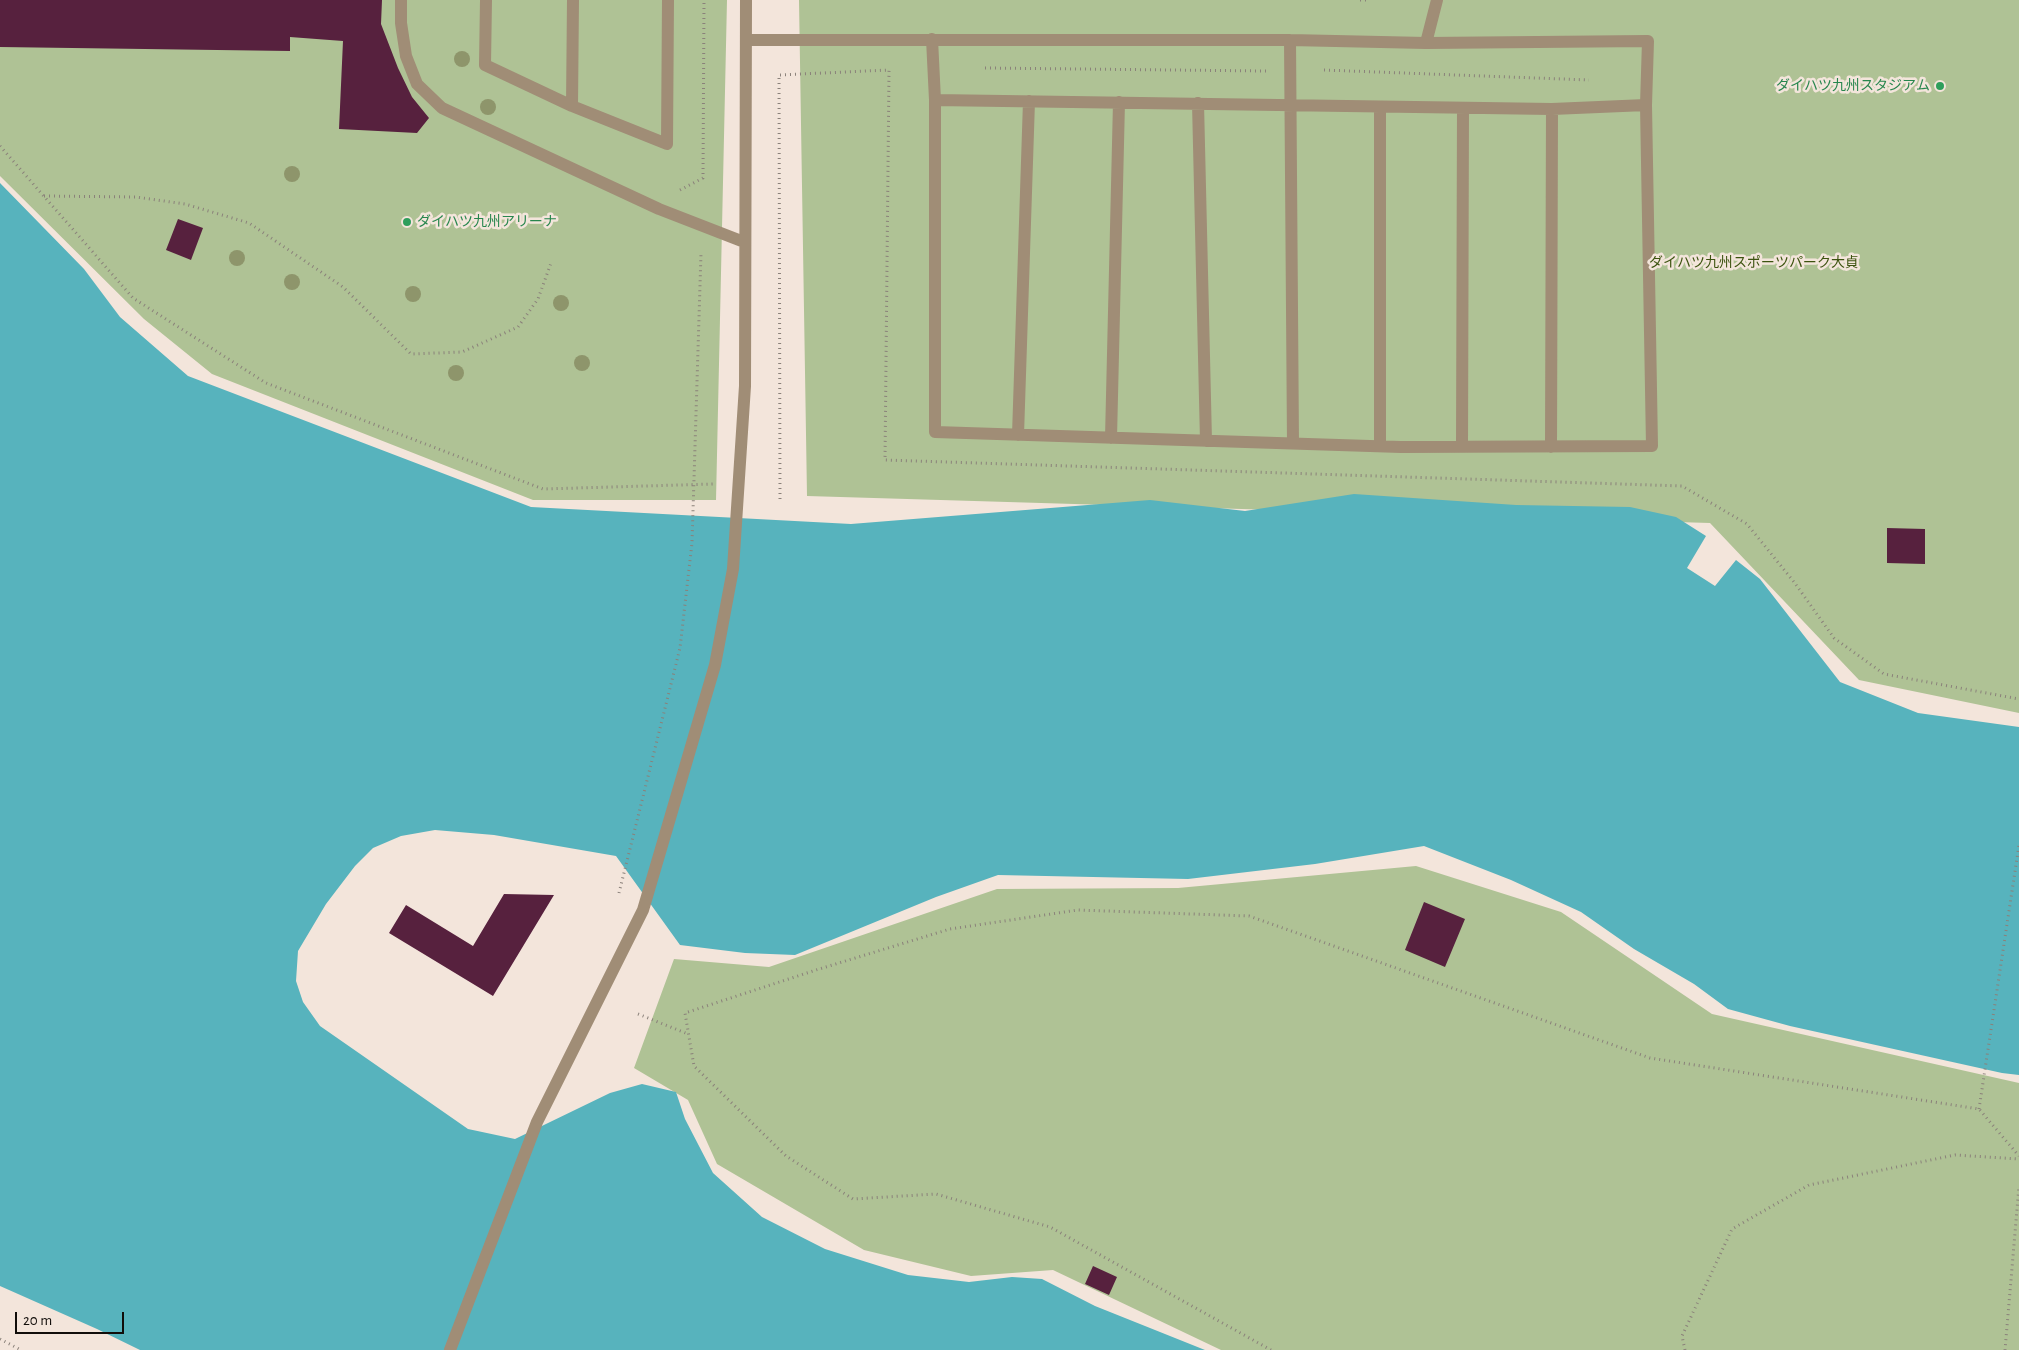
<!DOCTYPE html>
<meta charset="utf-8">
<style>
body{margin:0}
#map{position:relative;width:2019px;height:1350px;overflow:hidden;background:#f3e5db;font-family:"Alegreya Sans",sans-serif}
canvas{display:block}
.scale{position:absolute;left:15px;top:1312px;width:109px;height:22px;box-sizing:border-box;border:2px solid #110d0a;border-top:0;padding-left:6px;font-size:15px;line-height:18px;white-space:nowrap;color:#110d0a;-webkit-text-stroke:4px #f3e5db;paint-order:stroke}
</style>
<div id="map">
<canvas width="2019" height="1350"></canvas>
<div class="scale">20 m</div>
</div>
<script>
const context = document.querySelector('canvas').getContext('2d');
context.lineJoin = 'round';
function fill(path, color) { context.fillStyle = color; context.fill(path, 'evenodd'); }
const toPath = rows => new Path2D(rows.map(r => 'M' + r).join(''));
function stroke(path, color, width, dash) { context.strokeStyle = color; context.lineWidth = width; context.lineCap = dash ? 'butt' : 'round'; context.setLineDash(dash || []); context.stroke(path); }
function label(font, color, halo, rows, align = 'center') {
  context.font = font + ' "Alegreya Sans","Noto Sans JP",sans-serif'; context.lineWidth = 5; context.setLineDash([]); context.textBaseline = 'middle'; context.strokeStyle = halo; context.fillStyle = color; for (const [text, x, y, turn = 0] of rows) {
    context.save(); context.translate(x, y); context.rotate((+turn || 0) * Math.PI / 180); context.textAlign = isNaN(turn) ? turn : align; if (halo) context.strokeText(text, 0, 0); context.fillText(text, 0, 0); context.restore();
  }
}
fill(toPath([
 [0,0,727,0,716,500,533,500,212,374,144,319,0,176],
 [799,0,2019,0,2019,713,1859,680,1710,523,807,496],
 [1416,866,1561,912,1712,1014,2019,1083,2019,1350,1221,1350,1053,1270,971,1276,864,1250,717,1164,688,1100,634,1068,674,959,769,967,997,889,1178,888]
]), '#afc295');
fill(toPath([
 [0,183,84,269,120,317,188,376,531,507,851,524,1150,500,1245,511,1354,494,1516,505,1630,507,1676,517,1706,536,1687,568,1715,586,1736,560,1760,579,1840,682,1918,713,2019,727,2019,1075,2002,1073,1790,1026,1728,1009,1694,984,1634,949,1581,912,1511,880,1424,846,1315,864,1188,879,998,875,936,897,795,955,745,953,680,945,616,856,494,835,435,830,401,836,373,848,355,866,326,904,298,951,296,981,303,1002,320,1026,468,1129,515,1139,610,1093,642,1084,676,1092,685,1119,713,1173,762,1217,825,1249,908,1275,969,1282,1012,1277,1042,1279,1095,1306,1205,1350,140,1350,97,1329,0,1286]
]), '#57b3bd');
fill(toPath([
 [0,0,382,0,381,24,398,68,412,97,429,118,417,133,339,129,343,41,290,37,290,51,0,47],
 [178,219,203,228,191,260,166,250],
 [1887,528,1925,529,1925,564,1887,563],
 [504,894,554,895,493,996,389,933,406,905,473,946],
 [1424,902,1465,919,1445,967,1405,950],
 [1093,1266,1117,1277,1109,1295,1085,1284]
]), '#57213e');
stroke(toPath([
 [1360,0,1370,0],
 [985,68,1266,71],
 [1324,70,1589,80],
 [0,146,133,298,266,383,543,489,713,484],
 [680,190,703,178,704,0],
 [44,196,136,197,185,204,249,223,343,287,411,354,462,352,518,327,538,299,551,263],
 [780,499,779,75,889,70,885,460,1682,486,1747,524,1794,582,1834,638,1884,674,2019,699],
 [619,893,680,648,692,543,701,253],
 [638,1014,688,1034],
 [1979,1109,2019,845],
 [0,1339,21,1350],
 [1271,1350,1050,1227,936,1194,853,1199,786,1156,694,1066,685,1013,816,970,950,929,1078,910,1249,916,1650,1058,1979,1109,2019,1156],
 [1685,1350,1682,1336,1732,1229,1809,1185,1955,1155,2019,1159],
 [2005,1350,2019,1186]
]), '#8a817a', 3, [1, 4]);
stroke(toPath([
 [401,0,401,23,406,56,417,84,442,108,659,209,744,242],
 [486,0,485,65,572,106,667,144,668,0],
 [932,39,935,100,935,432,1401,447,1652,446,1646,105,1552,109,935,100],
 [746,40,1290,40,1426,43,1648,41,1646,105],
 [1290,40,1293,443],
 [1426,43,1437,0],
 [1198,103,1206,441],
 [572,106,573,0],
 [1380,107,1380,446],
 [1018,435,1029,101],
 [1111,438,1119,102],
 [1462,446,1463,108],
 [1551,447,1552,109],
 [450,1350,537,1122,643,910,715,665,733,569,745,386,746,0]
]), '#a08d76', 12);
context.fillStyle = '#8e956b';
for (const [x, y] of [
 [462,59],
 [488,107],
 [292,174],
 [237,258],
 [292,282],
 [413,294],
 [561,303],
 [582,363],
 [456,373]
]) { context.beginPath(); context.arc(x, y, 8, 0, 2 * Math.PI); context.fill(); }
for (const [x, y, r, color] of [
 [1940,86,5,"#2e9e5b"],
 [407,222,5,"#2e9e5b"]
]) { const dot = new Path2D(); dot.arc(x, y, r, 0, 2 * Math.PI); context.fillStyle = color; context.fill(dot); stroke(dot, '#f3e5db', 2); }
label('14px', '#27864d', '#f3e5db', [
 ["ダイハツ九州スタジアム",1930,86],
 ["ダイハツ九州アリーナ",417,222,"left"]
], 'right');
label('14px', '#3c530f', '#f3e5db', [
 ["ダイハツ九州スポーツパーク大貞",1754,263]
]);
</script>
